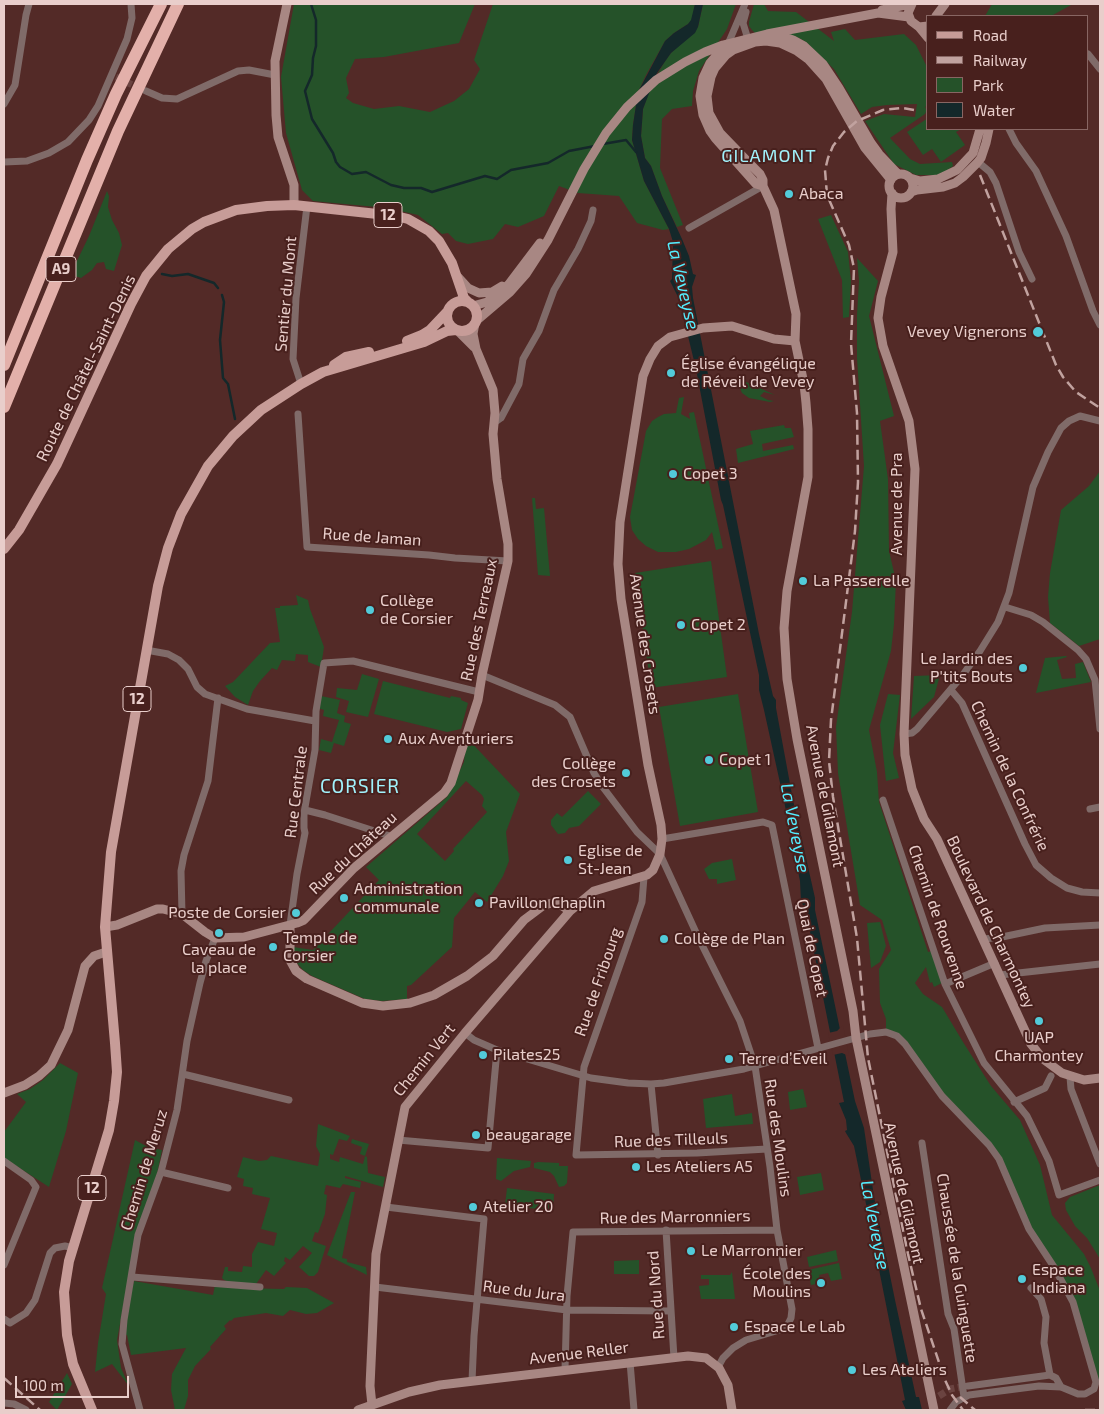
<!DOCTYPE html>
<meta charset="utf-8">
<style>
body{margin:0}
#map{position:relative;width:1104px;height:1414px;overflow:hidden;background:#532a27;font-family:"Exo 2",sans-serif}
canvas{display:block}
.frame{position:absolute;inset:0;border:5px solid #e9cecb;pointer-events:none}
.legend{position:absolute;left:926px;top:15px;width:162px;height:115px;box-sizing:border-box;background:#48201d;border:1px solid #886663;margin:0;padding:6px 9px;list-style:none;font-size:15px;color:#e9cecb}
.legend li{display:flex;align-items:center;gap:10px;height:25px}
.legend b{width:25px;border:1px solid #886663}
.scale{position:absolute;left:15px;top:1376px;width:114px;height:22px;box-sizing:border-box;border:2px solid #e9cecb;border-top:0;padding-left:6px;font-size:15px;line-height:18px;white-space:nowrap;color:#e9cecb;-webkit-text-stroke:4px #48201d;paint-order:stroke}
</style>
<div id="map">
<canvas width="1104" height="1414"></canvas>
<div class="frame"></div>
<ul class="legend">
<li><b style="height:6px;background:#c79c98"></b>Road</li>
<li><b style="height:6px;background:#c1a29f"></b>Railway</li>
<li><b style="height:14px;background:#255229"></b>Park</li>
<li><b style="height:14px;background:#14282a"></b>Water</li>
</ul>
<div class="scale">100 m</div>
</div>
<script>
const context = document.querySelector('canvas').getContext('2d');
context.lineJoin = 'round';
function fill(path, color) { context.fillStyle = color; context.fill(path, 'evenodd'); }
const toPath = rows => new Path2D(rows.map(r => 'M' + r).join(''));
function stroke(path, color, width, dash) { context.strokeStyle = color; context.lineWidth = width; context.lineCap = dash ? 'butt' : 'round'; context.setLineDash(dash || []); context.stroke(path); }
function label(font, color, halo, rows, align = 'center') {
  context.font = font + ' "Exo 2",sans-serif'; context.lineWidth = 4; context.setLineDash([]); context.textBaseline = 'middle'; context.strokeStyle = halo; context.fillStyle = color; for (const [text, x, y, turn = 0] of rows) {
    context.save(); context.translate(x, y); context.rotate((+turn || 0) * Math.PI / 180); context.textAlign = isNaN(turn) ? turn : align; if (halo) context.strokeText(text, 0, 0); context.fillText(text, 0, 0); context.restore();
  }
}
fill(toPath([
 [294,4,475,4,459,43,384,57,355,59,346,78,349,93,346,98,353,103,374,109,399,106,430,112,454,101,469,89,480,69,474,60,493,4,695,4,692,20,688,24,674,33,665,41,646,75,638,92,633,125,632,140,644,181,669,229,663,230,637,223,619,196,578,193,559,186,544,216,518,227,505,224,493,239,468,244,456,241,448,233,442,234,418,215,387,208,313,201,302,190,286,133,281,77],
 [703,4,736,4,727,29,699,71,693,91,692,106,672,109,662,119,660,168,683,225,677,227,662,196,651,166,645,158,641,136,643,109,651,86,665,61,671,53,698,27],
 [754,4,764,4,768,11,796,12,834,41,831,32,845,29,855,40,904,34,916,45,928,69,928,105,925,107,927,110,925,114,890,138,910,159,920,164,952,162,953,166,941,175,916,175,894,164,865,121,884,114,915,117,917,104,887,105,872,107,861,114,834,69,806,42,797,37,784,34,756,34,752,30,749,26,749,22],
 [992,4,1073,4,1051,16,985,16],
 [928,118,928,129,961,129,956,132,965,145,941,162,932,149,923,155,907,132],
 [107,191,109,196,108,207,112,220,119,233,122,245,114,271,106,269,104,262,97,263,92,270,81,278,75,276,74,267,89,236],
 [831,215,848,252,851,281,849,317,843,318,842,280,818,219],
 [857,258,878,281,869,316,894,416,880,421,888,479,889,551,896,581,894,624,891,651,869,730,877,772,879,802,928,952,932,951,942,983,934,987,932,982,930,983,926,967,915,983,923,994,942,1007,963,1042,991,1086,1020,1120,1040,1165,1052,1215,1084,1254,1091,1268,1100,1291,1100,1382,1096,1382,1077,1313,1029,1229,999,1159,955,1110,905,1044,886,1032,886,1019,880,1003,879,969,891,950,882,920,860,905,838,773,836,727,852,612,864,466,857,358,857,315,859,281],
 [742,380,775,395,764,392,760,396,768,400,774,401,770,402,749,398,742,393,739,386,735,384,727,384,726,382],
 [684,397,681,414,690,419,689,413,694,412,723,548,716,550,712,532,706,540,689,549,676,552,658,552,646,546,638,539,632,530,630,517,646,431,652,421,658,417,664,414,676,413,679,398],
 [784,425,785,428,791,428,794,437,762,444,763,451,793,445,794,449,738,463,736,449,753,444,750,431],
 [1100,471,1100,639,1079,646,1050,623,1048,597,1050,573,1061,510,1089,486],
 [532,498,535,498,536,509,544,508,550,576,538,575],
 [711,561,727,677,651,688,635,573],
 [296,595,308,600,310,609,324,647,321,667,308,662,308,655,296,654,295,661,282,660,277,670,272,668,260,681,253,691,248,705,235,697,225,686,233,682,270,643,280,642,275,608,280,608,280,606,298,605],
 [1066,656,1067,657,1057,660,1062,679,1076,678,1075,664,1083,662,1091,682,1036,693,1045,658],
 [362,674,379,679,368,717,346,712,349,701,336,697,337,688,357,690],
 [940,675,934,697,911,719,914,676],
 [383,681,450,698,451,696,461,698,461,700,468,703,461,729,447,732,374,714],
 [738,694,758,812,680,826,659,707],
 [888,694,900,695,893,753,899,778,886,781,880,725],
 [321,696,340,700,337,713,345,716,344,722,351,724,344,746,334,743,331,753,319,750,321,739,332,742,339,720,323,716,324,710,318,708],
 [466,737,520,794,506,832,509,861,503,876,487,902,475,892,454,918,452,947,411,985,407,986,407,999,382,1001,365,999,312,976,303,970,296,962,293,947,313,950,379,880,366,867,447,797,464,762],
 [466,781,482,795,484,799,482,806,487,812,453,849,454,851,445,861,417,834],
 [588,791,601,804,579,826,569,828,565,833,558,834,551,825,551,820,557,813,562,817],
 [732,859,736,880,717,884,717,879,709,879,704,869,712,863],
 [880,922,886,946,880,962,871,968,867,923],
 [60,1063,78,1073,66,1131,49,1187,4,1158,4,1132,26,1102,17,1094,30,1089,43,1080],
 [803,1089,807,1107,790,1110,788,1092],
 [732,1094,735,1116,752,1113,753,1124,706,1128,703,1099],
 [318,1124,350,1136,347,1141,339,1139,333,1155,330,1154,330,1159,339,1162,340,1157,363,1164,365,1156,360,1154,362,1147,351,1143,352,1139,369,1144,365,1156,367,1157,368,1173,385,1177,383,1187,345,1176,345,1178,361,1182,360,1188,343,1184,340,1188,326,1185,324,1194,327,1195,325,1214,318,1233,315,1232,312,1241,326,1246,318,1272,314,1276,309,1276,299,1267,312,1253,303,1246,290,1260,285,1257,284,1261,286,1263,274,1276,266,1270,256,1284,229,1282,224,1280,222,1278,225,1267,228,1267,228,1271,242,1272,243,1266,252,1267,252,1254,258,1242,274,1246,277,1233,261,1229,270,1198,252,1194,253,1188,243,1186,244,1179,237,1177,243,1157,259,1161,267,1160,271,1156,318,1166,320,1154,316,1146],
 [135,1140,148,1147,162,1150,155,1184,128,1281,117,1340,121,1368,129,1386,112,1364,95,1372,98,1343,106,1294,102,1288],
 [497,1158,531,1161,530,1167,514,1171,501,1181,496,1179],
 [538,1162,559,1163,559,1166,568,1166,567,1183,564,1186,559,1187,554,1176,550,1172,534,1168,534,1163],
 [821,1173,824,1190,800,1195,797,1177],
 [1100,1185,1100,1259,1087,1238,1075,1226,1066,1210,1065,1203,1070,1197],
 [507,1188,554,1194,553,1211,505,1205],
 [351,1192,355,1192,342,1258,347,1259,347,1262,366,1267,367,1275,327,1255],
 [836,1250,838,1261,809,1267,807,1257],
 [639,1260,639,1274,614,1274,614,1261],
 [839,1263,842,1279,831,1281,828,1273,819,1275,821,1283,811,1285,808,1270],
 [732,1272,735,1299,701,1299,699,1286,709,1285,709,1279,701,1279,701,1275,730,1275],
 [134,1281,213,1295,215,1285,238,1288,284,1289,286,1287,307,1288,334,1303,317,1313,306,1314,290,1310,283,1316,266,1313,234,1318,231,1321,230,1320,224,1326,226,1329,210,1347,211,1349,195,1366,188,1380,188,1396,184,1410,175,1410,171,1390,172,1374,186,1348,131,1355,127,1335,125,1335,126,1315],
 [67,1373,72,1384,57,1410,49,1402]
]), '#255229');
fill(toPath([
 [695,4,703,4,698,27,695,33,671,53,657,73,643,109,641,136,645,158,651,166,662,196,682,239,689,256,693,274,696,275,692,287,693,298,759,634,773,696,776,700,776,708,793,800,815,898,815,910,855,1101,864,1128,874,1197,895,1300,916,1397,919,1397,922,1410,906,1410,902,1401,905,1400,865,1199,854,1146,846,1133,845,1131,847,1130,846,1120,839,1103,844,1102,806,912,801,901,800,881,784,801,764,710,759,690,759,675,723,505,721,500,696,369,679,299,670,281,672,279,673,242,669,229,644,181,632,140,633,125,638,92,665,41,674,33,688,24,691,20]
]), '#14282a');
fill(toPath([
 [843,1025,849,1056,842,1053,833,1055,828,1033,837,1031]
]), '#532a27');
stroke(toPath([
 [311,4,316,20,316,46,313,58,312,75,305,91,312,119,333,153,336,162,340,167,352,174,366,172,391,185,404,188,421,188,432,192,485,176,497,179,511,170,548,163,569,151,595,146],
 [603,144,626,140,636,152],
 [162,274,172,276,188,274,214,283,218,288],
 [222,295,224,302,220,340,223,378,228,384,235,419]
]), '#14282a', 2.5);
stroke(toPath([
 [116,77,141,89],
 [939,1396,950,1389,966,1386]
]), '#6a4340', 7, [7, 3.5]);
stroke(toPath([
 [746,12,743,23,747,36],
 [728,44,745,4],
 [1088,54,1100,69],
 [146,91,162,98,177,99,238,71,249,70,275,75],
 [4,104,15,85,26,15,29,4],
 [1009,129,1016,143,1036,171,1066,236,1093,311,1100,325],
 [4,162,27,161,49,153,68,142,89,120,98,106,127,39,132,18,131,4],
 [978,162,990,172,996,183,1019,252,1032,279],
 [689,228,763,186],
 [301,384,293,359,296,298,307,206],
 [298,414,307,547,429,555,455,558,508,561],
 [494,423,501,418,519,384,523,359,539,331,554,290,578,249,591,221,593,210],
 [1005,607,1031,615,1043,622,1078,650,1086,659,1095,680,1100,729],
 [146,650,168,654,179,660,188,669,197,687,205,694,247,709,315,721],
 [482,675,555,705,570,717,594,773,602,786,637,832,660,854,699,939,740,1021,755,1066,770,1167,777,1230,792,1309,791,1318,786,1328,746,1340,733,1348,723,1358,718,1367],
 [951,690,962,703,1025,844,1036,865,1051,878,1067,888,1082,892,1100,893],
 [904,734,912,733,917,729,962,676,980,651,998,622,1009,593,1033,487,1048,452,1061,428,1069,421,1080,416,1100,421],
 [883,800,945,984,984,1063,1027,1116,1049,1161,1059,1195,1100,1180],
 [1090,809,1100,807],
 [305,810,325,815,390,836],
 [662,839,763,822,772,825,818,1048],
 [644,877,642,902,584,1067,576,1155,697,1153,767,1149],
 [182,914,181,871,184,855,208,781,218,698],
 [290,925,297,874,305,833,304,828,304,813,315,750,316,711,324,663,353,661,479,692],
 [984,939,1002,937,1045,928,1100,925],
 [1000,975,1100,964],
 [945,984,995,963],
 [465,1033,474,1040,497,1050,591,1078,628,1083,651,1084,664,1083,744,1069,870,1034,886,1032,897,1036,905,1044,942,1096,989,1145,999,1159,1029,1229,1054,1267,1073,1302,1096,1382,1094,1389,1085,1394,1078,1394,1061,1387,1039,1386,969,1395,956,1402,950,1410],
 [183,1074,289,1100],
 [1070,1077,1071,1089,1100,1164],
 [651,1084,658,1155],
 [1014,1102,1045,1088,1051,1076],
 [398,1140,488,1148,497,1050],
 [922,1143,948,1314,954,1329,964,1397],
 [4,1161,31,1180,36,1187,4,1265],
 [161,1172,228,1188],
 [386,1207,484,1219,474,1336,472,1381],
 [666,1230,674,1358],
 [132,1277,260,1287],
 [375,1287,567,1310,671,1311],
 [1031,1288,1041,1299,1046,1317,1044,1343,1050,1375],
 [4,1319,10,1323,26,1313,35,1300,50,1253,55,1248,65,1246,73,1248],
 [630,1362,634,1410],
 [565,1370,567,1296,573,1232,777,1230],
 [968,1386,1050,1375,1056,1378,1061,1387],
 [4,1403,14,1404,26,1410],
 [140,1410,122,1344,124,1320,138,1235,161,1172,177,1110,187,1041,200,983,206,961,215,938]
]), '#806b69', 7);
stroke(toPath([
 [287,4,275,61,276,115,278,137,294,185,294,205],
 [912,4,908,13,911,21,919,27,928,26],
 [882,10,910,4],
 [936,16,945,4],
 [919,27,928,38],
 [773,33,793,40,804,46,823,64,839,88,871,143,879,154,898,174],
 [725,46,710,63,703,78,700,96,703,115,710,131,715,138,756,184,763,186],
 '889 186a12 12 0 1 1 24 0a12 12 0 1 1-24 0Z',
 [910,178,920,181,938,179,957,170,973,153,980,129],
 [891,180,865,148,826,79,808,59,797,51,780,43,766,41,755,42,733,50,726,55,715,68,711,77,707,96,709,113,720,133,750,164,760,174,763,180,763,186,774,210,796,314,795,341,804,384,806,403,808,429,808,477,787,591,784,628,787,679,797,739,853,1011,856,1038,934,1410],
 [911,192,917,190,943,187,955,183,963,177,977,163,981,158,986,143,989,129],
 [892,193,891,209,893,252,881,297,878,318,883,346,909,421,915,469,904,734,905,755,912,789,924,819,937,839,1031,1044,1043,1059,1062,1073,1084,1080,1100,1078],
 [458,277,468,288,479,293,492,292,502,286],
 [473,306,487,302,501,292,509,284,540,243],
 [476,321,510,292,526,274,548,240,584,169,606,133,627,107,656,80,685,62,705,52,723,45,767,34,878,13,909,17],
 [458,331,474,347],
 [290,925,290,960,296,971,307,979,362,1003,383,1006,410,1003,434,995,467,976,493,956,524,920,544,905,556,902,570,911],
 [105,927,117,925,157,909,163,909,182,914,205,932,215,938,244,937,297,923,304,920,354,868,444,793,451,783,478,700,482,675,508,561,508,544,497,479,493,434,495,413,493,390,476,349,473,334,475,323],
 [4,1093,25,1085,39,1076,51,1065,68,1030,85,966,94,956,106,952],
 [372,1405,370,1386,376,1254,405,1107,465,1033,570,911,594,891,647,875,653,870,660,854,662,839,661,825,648,765,621,599,618,564,620,522,643,376,650,359,658,346,670,337,703,328,732,326,774,339,795,341],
 [358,1410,409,1392,440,1385,688,1356,706,1358,719,1368,728,1385,732,1410]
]), '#a88783', 9);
stroke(toPath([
 '447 316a15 15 0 1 1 30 0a15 15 0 1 1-30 0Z',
 [407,341,422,335,430,330,448,311],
 [334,365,346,357,369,352],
 [4,549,19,530,57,464,131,304,146,276,168,249,192,229,204,222,236,210,267,206,294,205,396,216,408,219,429,231,439,241,452,263,464,298,468,302],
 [92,1410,73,1364,67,1335,64,1292,69,1261,109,1130,114,1101,117,1072,115,1043,105,927,111,852,158,586,168,548,181,514,208,466,233,436,261,410,301,384,323,372,424,342,447,331,456,330]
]), '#c79c98', 10);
stroke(toPath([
 [4,365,87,160,116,94,161,4],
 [4,407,118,131,178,4]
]), '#e3b0aa', 12);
stroke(toPath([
 [914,110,902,108,883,110,857,121,844,132,833,146,828,158,825,170,827,195,849,245,854,268,851,344,857,413,858,482,855,531,831,720,829,761,833,797,857,938,868,1058,908,1254,921,1309,945,1380,952,1395,963,1410],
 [980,175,1056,365,1063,377,1076,392,1100,408],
 [4,1378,40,1410],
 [960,1397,975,1410],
 [1085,1410,1100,1410]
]), '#c1a29f', 2.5, [10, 5]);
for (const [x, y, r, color] of [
 [789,194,5,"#52cbd9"],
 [1038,332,6,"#52cbd9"],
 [671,373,5,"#52cbd9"],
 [673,474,5,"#52cbd9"],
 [803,581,5,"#52cbd9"],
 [370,610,5,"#52cbd9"],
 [681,625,5,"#52cbd9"],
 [1023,668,5,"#52cbd9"],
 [388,739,5,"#52cbd9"],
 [709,760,5,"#52cbd9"],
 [626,773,5,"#52cbd9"],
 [568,860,5,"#52cbd9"],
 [344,898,5,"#52cbd9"],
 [479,903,5,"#52cbd9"],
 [296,913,5,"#52cbd9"],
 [219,933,5,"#52cbd9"],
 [664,939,5,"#52cbd9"],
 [273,947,5,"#52cbd9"],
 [1039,1021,5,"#52cbd9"],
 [483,1055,5,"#52cbd9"],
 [729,1059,5,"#52cbd9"],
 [476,1135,5,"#52cbd9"],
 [636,1167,5,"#52cbd9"],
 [473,1207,5,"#52cbd9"],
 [691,1251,5,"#52cbd9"],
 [1022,1279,5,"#52cbd9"],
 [821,1283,5,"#52cbd9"],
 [734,1327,5,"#52cbd9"],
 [852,1370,5,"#52cbd9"]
]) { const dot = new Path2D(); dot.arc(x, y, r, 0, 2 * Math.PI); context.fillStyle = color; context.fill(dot); stroke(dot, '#48201d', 2); }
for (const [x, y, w] of [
 [388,215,28],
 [61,269,30],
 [137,699,28],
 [92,1188,28]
]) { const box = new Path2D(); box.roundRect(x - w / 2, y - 12.5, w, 25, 4); context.fillStyle = '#48201d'; context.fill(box); stroke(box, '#e9cecb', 1); }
label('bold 15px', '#e9cecb', null, [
 ["12",388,215],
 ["A9",61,269],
 ["12",137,699],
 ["12",92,1188]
]);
label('16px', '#e9cecb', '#48201d', [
 ["Abaca",799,194],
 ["Vevey Vignerons",1027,332,"right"],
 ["Église évangélique",681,364],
 ["de Réveil de Vevey",681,382],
 ["Copet 3",683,474],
 ["La Passerelle",813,581],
 ["Collège",380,601],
 ["de Corsier",380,619],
 ["Copet 2",691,625],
 ["Le Jardin des",1013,659,"right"],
 ["P'tits Bouts",1013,677,"right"],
 ["Aux Aventuriers",398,739],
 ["Copet 1",719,760],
 ["Collège",616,764,"right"],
 ["des Crosets",616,782,"right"],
 ["Eglise de",578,851],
 ["St-Jean",578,869],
 ["Administration",354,889],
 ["communale",354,907],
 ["Pavillon Chaplin",489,903],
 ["Poste de Corsier",286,913,"right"],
 ["Temple de",283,938],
 ["Corsier",283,956],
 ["Collège de Plan",674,939],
 ["Caveau de",219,950,"center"],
 ["la place",219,968,"center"],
 ["UAP",1039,1038,"center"],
 ["Charmontey",1039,1056,"center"],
 ["Pilates25",493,1055],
 ["Terre d’Eveil",739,1059],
 ["beaugarage",486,1135],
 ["Les Ateliers A5",646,1167],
 ["Atelier 20",483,1207],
 ["Le Marronnier",701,1251],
 ["Espace",1032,1270],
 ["Indiana",1032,1288],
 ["École des",811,1274,"right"],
 ["Moulins",811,1292,"right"],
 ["Espace Le Lab",744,1327],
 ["Les Ateliers",862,1370]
], 'left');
label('16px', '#e9cecb', '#48201d', [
 ["Sentier du Mont",286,294,-85],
 ["Route de Châtel-Saint-Denis",86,368,-64],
 ["Avenue de Pra",897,504,-90],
 ["Rue de Jaman",372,537,4],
 ["Rue des Terreaux",479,620,-78],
 ["Avenue des Crosets",645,644,82],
 ["Chemin de la Confrérie",1010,776,65],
 ["Rue Centrale",296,792,-83],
 ["Avenue de Gilamont",825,796,79],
 ["Rue du Château",353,853,-43],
 ["Chemin de Rouvenne",938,917,71],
 ["Boulevard de Charmontey",991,922,65],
 ["Quai de Copet",812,948,78],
 ["Rue de Fribourg",598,982,-71],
 ["Chemin Vert",424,1060,-51],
 ["Rue des Moulins",778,1138,82],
 ["Rue des Tilleuls",671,1140,-2],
 ["Chemin de Meruz",144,1170,-73],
 ["Avenue de Gilamont",904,1193,78],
 ["Rue des Marronniers",675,1217,-1],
 ["Chaussée de la Guinguette",957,1268,81],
 ["Rue du Jura",524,1291,7],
 ["Rue du Nord",656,1295,-94],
 ["Avenue Reller",579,1353,-7]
]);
context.letterSpacing = '1px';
label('18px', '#a1f2fc', '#48201d', [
 ["GILAMONT",769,156]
]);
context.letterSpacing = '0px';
label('italic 18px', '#54eeff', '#48201d', [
 ["La Veveyse",683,285,77],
 ["La Veveyse",795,828,79],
 ["La Veveyse",875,1225,79]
]);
context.letterSpacing = '1px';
label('19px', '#a1f2fc', '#48201d', [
 ["CORSIER",360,787]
]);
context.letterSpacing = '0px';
</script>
